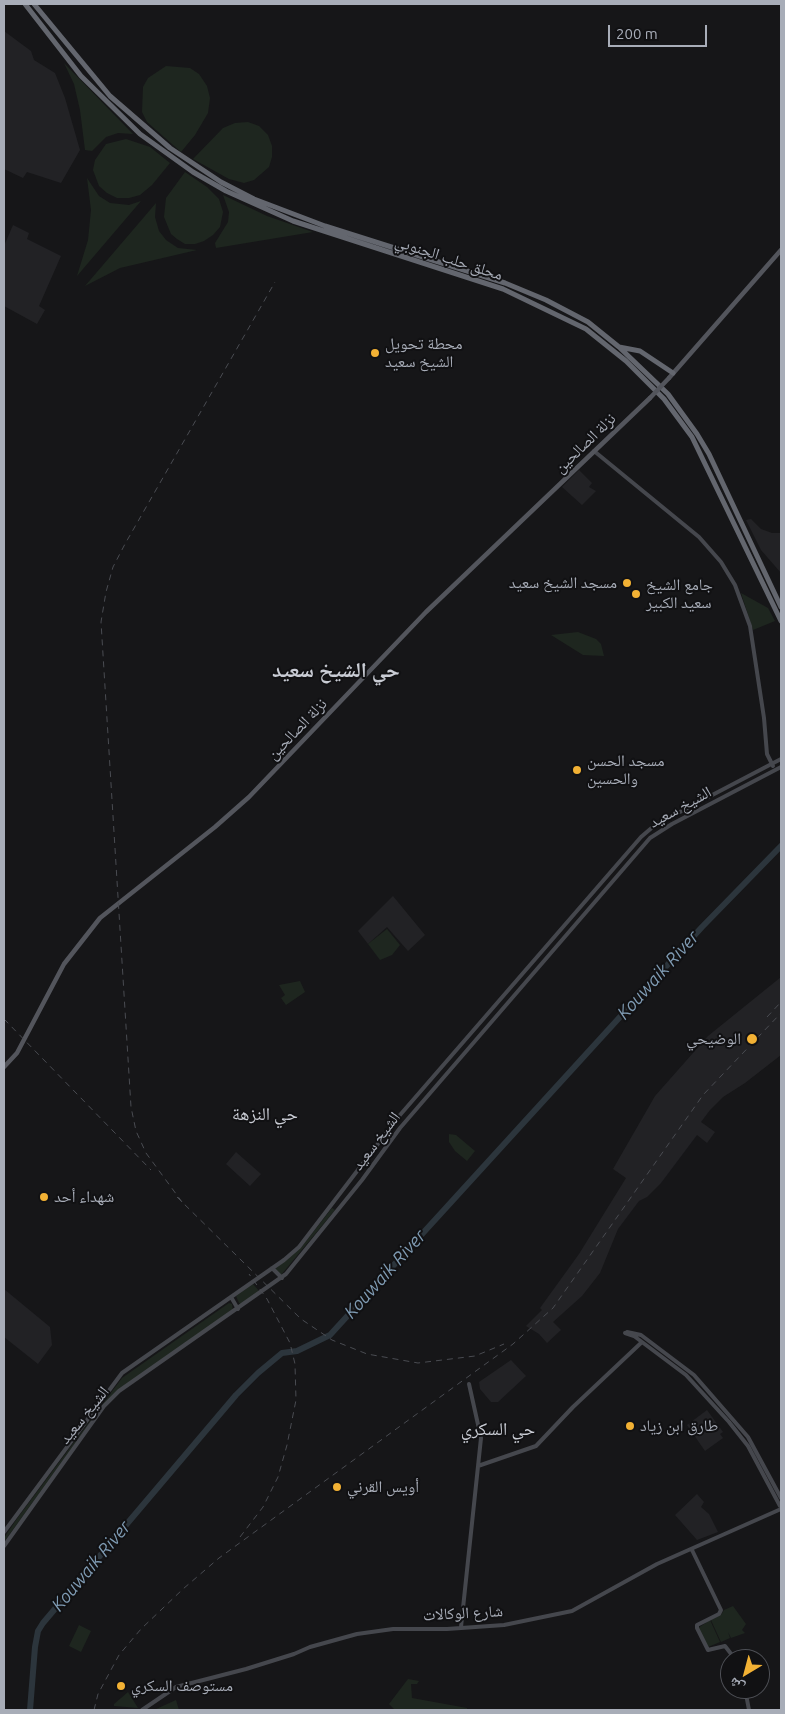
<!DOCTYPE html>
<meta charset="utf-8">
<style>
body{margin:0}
#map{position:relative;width:785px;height:1714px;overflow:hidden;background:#161618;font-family:Ubuntu,"Noto Naskh Arabic",sans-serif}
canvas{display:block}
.frame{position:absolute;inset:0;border:5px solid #a8adb8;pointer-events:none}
.north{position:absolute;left:720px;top:1649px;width:50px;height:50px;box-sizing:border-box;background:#111113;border:1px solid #4d4f55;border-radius:50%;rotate:217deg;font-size:14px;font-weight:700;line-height:20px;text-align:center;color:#a8adb8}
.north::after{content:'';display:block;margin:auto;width:18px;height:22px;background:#f2b134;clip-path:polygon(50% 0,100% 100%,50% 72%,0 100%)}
.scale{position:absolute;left:608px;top:25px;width:99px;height:22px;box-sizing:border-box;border:2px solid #a8adb8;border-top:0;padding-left:6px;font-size:15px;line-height:18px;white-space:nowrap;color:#a8adb8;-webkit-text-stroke:4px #111113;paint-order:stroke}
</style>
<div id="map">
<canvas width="785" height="1714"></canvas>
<div class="frame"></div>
<div class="north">ش</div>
<div class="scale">200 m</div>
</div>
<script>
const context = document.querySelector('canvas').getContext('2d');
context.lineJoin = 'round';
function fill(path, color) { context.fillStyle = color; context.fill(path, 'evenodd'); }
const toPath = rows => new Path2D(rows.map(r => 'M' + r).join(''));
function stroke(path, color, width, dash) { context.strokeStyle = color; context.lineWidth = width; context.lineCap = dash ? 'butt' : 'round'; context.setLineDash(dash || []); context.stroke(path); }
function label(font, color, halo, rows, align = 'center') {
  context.font = font + ' Ubuntu,"Noto Naskh Arabic",sans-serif'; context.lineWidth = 4; context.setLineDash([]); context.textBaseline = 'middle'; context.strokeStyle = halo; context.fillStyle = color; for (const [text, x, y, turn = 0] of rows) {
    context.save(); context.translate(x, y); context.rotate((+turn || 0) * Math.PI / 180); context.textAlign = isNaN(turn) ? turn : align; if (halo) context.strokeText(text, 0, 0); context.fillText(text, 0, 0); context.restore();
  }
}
fill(toPath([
 [4,31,31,51,34,60,55,73,65,98,80,150,61,183,27,172,23,178,4,169],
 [13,225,29,233,27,239,61,256,39,306,45,310,37,324,4,306,4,246],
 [579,470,592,483,589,487,596,491,582,505,562,487],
 [751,519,761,529,772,533,781,533,781,573,761,550,746,520],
 [393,896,425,935,408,951,387,927,368,944,358,931],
 [781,977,781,1055,745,1083,723,1097,710,1110,701,1122,715,1132,707,1143,697,1135,661,1183,647,1197,639,1201,618,1229,600,1273,582,1296,553,1322,561,1330,547,1343,539,1334,526,1326,542,1310,540,1308,579,1254,626,1178,613,1169,655,1096,708,1036],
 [236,1152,261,1174,250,1186,226,1164],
 [4,1289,50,1327,52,1345,38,1364,4,1337],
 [511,1360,526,1376,498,1402,491,1402,480,1389,479,1382],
 [707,1410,723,1432,720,1434,723,1438,705,1451,687,1425],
 [697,1494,704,1502,701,1507,709,1514,718,1532,697,1540,675,1515]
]), '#222225');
fill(toPath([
 [64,63,133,134,118,133,106,137,92,151,85,150,80,110,74,84],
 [166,66,190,68,199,74,207,86,210,98,208,113,195,135,181,152,147,122,142,112,143,87,148,78],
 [248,122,259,126,268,135,272,146,272,157,269,167,254,180,244,183,229,179,193,159,223,128,235,123],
 [126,139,150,147,170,163,152,185,140,195,129,198,117,198,107,193,99,186,93,170,95,160,106,144],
 [185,172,207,187,219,199,223,212,220,227,213,235,204,241,195,244,185,244,177,239,171,234,164,217,166,198],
 [87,178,99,196,110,203,129,205,141,201,77,276,88,240,91,210],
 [223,195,267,216,313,232,216,248,215,243,228,222,229,212],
 [156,203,155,217,159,231,166,240,178,248,197,250,120,268,85,286],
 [741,593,768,608,775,621,753,630],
 [578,632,596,639,601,644,604,656,583,655,551,635],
 [387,929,400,945,392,955,380,960,368,944],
 [300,981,305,992,286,1005,281,998,285,995,279,985],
 [449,1134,456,1135,475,1151,467,1161,455,1151,449,1142],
 [332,1208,335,1210,281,1275,275,1269,303,1245],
 [253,1284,260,1292,241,1304,239,1303,236,1296],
 [229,1303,232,1304,233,1311,121,1389,99,1410,4,1542,4,1538,16,1520,122,1378],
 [733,1606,746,1624,742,1630,745,1633,731,1638,728,1632,730,1638,721,1642,711,1620,721,1615,724,1610],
 [710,1620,720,1642,708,1647,698,1628],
 [79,1625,91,1631,81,1652,69,1646],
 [408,1679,419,1681,417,1684,411,1684,412,1698,467,1708,467,1710,395,1710,389,1704],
 [128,1692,138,1708,114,1706,114,1704],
 [176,1700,179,1710,154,1710]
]), '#1e261f');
stroke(toPath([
 [30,1710,35,1647,38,1631,43,1623,236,1395,258,1373,282,1353,297,1351,330,1335,702,927,781,846]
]), '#2c353c', 6);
stroke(toPath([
 [594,451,699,537,721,562,735,585,750,626,764,718,767,754,773,766],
 [272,1268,282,1278],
 [231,1297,238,1309],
 [627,1332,641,1335,694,1375,748,1437,781,1498],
 [625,1333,634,1336,686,1375,729,1422,748,1446,780,1506],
 [478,1466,536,1446,573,1407,642,1342],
 [4,1532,122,1373,284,1260,299,1247,400,1115,641,837,655,825,781,759],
 [4,1546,104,1406,119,1391,286,1274,362,1180,400,1128,650,838,672,824,781,767],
 [692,1550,721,1610,719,1614,697,1625,697,1628,708,1650,725,1646,735,1659],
 [461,1627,481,1438,469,1384],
 [745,1689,749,1710],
 [142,1710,176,1687,246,1669,294,1654,310,1647,357,1634,393,1629,447,1629,504,1625,572,1611,657,1564,781,1509]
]), '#45474d', 4);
stroke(toPath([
 [669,378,781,250],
 [4,1067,17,1053,64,964,100,918,215,827,249,797,426,612,650,398]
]), '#53555c', 4.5);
stroke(toPath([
 [25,4,81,76,140,134,193,172,226,191,293,221,503,289,586,329,626,361,664,399,692,437,781,621],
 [34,4,110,96,170,148,221,182,254,199,325,226,505,283,546,300,588,322,619,347,668,394,697,434,709,454,781,607],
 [619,347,640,351,673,373]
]), '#63666e', 5);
stroke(toPath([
 [767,1017,781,1002],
 [4,1019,151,1170],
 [177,1197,301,1319,332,1340,367,1354,418,1363,475,1356,504,1344],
 [182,1202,146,1153,136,1131,131,1107,101,622,106,592,113,567,125,544,275,282],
 [240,1537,263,1507,278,1477,287,1445,296,1400,295,1364,290,1343,267,1299,249,1274],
 [94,1710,98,1694,119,1655,141,1629,183,1589,219,1558,513,1344,553,1308,703,1095,781,1013]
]), '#4a4c52', 1, [6, 5]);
stroke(toPath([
 [650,398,669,378]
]), '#53555c', 4.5);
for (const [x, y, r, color] of [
 [375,353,5,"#f2b134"],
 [627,583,5,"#f2b134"],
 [636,594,5,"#f2b134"],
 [577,770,5,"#f2b134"],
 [752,1039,6,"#f2b134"],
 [44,1197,5,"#f2b134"],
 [630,1426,5,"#f2b134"],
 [337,1487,5,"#f2b134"],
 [121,1686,5,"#f2b134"]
]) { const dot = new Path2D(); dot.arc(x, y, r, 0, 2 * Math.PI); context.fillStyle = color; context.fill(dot); stroke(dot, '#111113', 2); }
label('16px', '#a8adb8', '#111113', [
 ["محلق حلب الجنوبي",449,258,18],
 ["نزلة الصالحين",585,443,-44],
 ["نزلة الصالحين",297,729,-46],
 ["الشيخ سعيد",680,807,-29],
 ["الشيخ سعيد",376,1141,-53],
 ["الشيخ سعيد",84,1415,-51],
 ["شارع الوكالات",463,1613,-3]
]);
label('16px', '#a8adb8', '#111113', [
 ["محطة تحويل",385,344],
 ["الشيخ سعيد",385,362],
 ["مسجد الشيخ سعيد",617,583,"right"],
 ["جامع الشيخ",646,585],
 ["سعيد الكبير",646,603],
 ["مسجد الحسن",587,761],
 ["والحسين",587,779],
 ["الوضيحي",741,1039,"right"],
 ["شهداء أحد",54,1197],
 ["طارق ابن زياد",640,1426],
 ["أويس القرني",347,1487],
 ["مستوصف السكري",131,1686]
], 'left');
label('italic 18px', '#7f9bb3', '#111113', [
 ["Kouwaik River",658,975,-48],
 ["Kouwaik River",385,1274,-48],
 ["Kouwaik River",91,1566,-50]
]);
label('18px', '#c9ccd4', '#111113', [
 ["حي النزهة",265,1114],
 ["حي السكري",498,1429]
]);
label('bold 21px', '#c9ccd4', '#111113', [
 ["حي الشيخ سعيد",336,670]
]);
</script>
